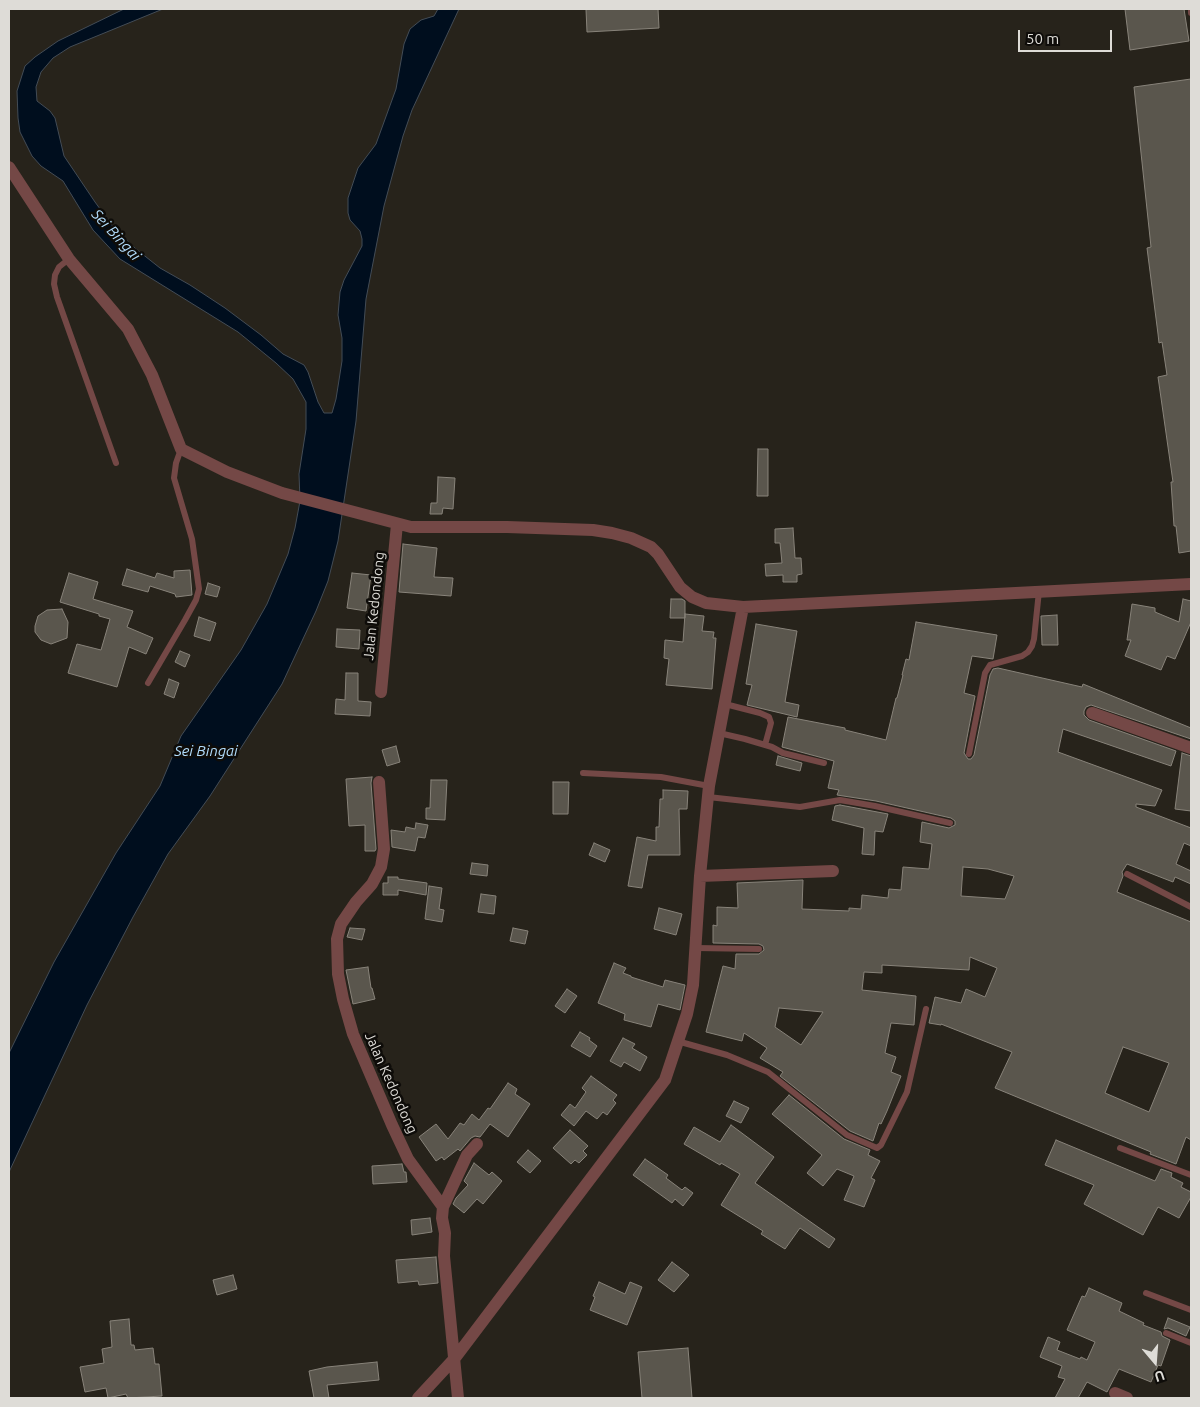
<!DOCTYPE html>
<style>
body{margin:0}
#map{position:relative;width:1200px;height:1407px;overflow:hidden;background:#27231b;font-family:Ubuntu,sans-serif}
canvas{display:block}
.frame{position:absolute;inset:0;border:10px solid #dedcd7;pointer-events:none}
.north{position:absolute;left:1130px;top:1337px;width:50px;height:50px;-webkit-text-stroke:4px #0e0c09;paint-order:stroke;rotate:162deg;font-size:14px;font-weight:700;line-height:20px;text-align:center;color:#dedcd7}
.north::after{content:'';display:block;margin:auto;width:18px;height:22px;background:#dedcd7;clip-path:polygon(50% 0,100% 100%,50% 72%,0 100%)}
.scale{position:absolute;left:1018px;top:30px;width:94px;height:22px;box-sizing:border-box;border:2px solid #dedcd7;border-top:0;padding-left:6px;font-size:15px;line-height:18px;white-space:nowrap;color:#dedcd7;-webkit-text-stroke:4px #0e0c09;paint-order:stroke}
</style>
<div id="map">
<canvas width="1200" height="1407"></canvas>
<div class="frame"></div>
<div class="north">U</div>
<div class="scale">50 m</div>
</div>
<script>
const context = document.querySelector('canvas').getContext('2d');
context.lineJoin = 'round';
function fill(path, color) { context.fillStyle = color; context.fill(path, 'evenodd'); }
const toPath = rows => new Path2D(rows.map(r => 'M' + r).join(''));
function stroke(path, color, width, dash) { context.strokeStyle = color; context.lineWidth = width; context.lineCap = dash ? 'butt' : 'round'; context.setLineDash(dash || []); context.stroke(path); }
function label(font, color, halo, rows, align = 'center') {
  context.font = font + ' Ubuntu,sans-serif'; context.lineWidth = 5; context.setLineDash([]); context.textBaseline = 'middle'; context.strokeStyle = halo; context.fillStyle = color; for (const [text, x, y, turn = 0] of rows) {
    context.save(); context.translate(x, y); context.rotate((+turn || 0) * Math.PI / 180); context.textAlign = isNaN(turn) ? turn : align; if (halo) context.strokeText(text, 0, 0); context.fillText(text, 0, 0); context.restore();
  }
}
const water = toPath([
 [124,9,163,9,70,47,53,58,41,72,36,87,37,101,50,111,55,118,64,156,95,202,114,228,136,249,160,268,190,285,225,308,261,335,283,354,304,365,308,372,318,402,324,413,332,413,336,399,342,361,342,338,338,315,340,292,344,280,362,246,362,239,360,231,350,220,348,213,348,198,358,168,376,144,396,89,404,44,410,29,421,20,434,16,438,9,459,9,412,110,403,136,384,206,366,299,356,421,338,541,328,581,316,611,282,684,210,796,168,854,133,917,87,1005,9,1172,9,1053,54,962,116,853,160,786,181,736,241,650,267,604,288,554,295,528,300,501,299,474,306,429,306,402,293,379,276,363,238,332,120,259,93,230,63,181,41,166,32,156,20,132,18,118,17,91,25,66,35,57,58,41,124,9]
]);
fill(water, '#000e1e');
stroke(water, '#434c56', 1);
const building = toPath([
 [586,9,658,9,659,28,587,32,586,9],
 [1125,9,1184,9,1189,41,1130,50,1125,9],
 [1191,79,1191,551,1179,553,1176,526,1174,526,1171,482,1173,482,1158,377,1167,375,1162,342,1159,343,1158,334,1147,248,1151,247,1134,87,1191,79],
 [758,449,768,449,768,496,757,496,758,449],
 [438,477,455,478,453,509,443,508,442,514,430,514,431,503,437,503,438,477],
 [793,528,795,558,801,558,802,574,797,575,797,582,783,582,783,575,766,576,765,564,782,563,780,543,775,543,775,529,793,528],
 [403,544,437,548,434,577,453,578,451,596,399,592,403,544],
 [127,569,155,578,157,573,174,578,174,571,190,570,192,595,176,597,175,594,150,586,148,592,122,585,127,569],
 [69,573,98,582,93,599,133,611,127,627,153,638,146,654,129,647,117,687,68,673,77,644,101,650,110,619,99,616,99,614,60,602,69,573],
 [352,573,371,575,366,611,347,608,352,573],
 [208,583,220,587,217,597,205,594,208,583],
 [671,599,682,599,685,601,685,618,670,618,671,599],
 [1183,599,1191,601,1191,622,1175,659,1167,656,1161,670,1125,656,1131,640,1127,640,1132,604,1155,608,1155,612,1179,622,1183,599],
 [62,609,68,622,67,638,51,644,41,640,35,632,35,626,38,616,47,610,62,609],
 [685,614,704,616,702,631,714,632,713,638,716,638,712,689,666,685,669,659,664,658,665,640,683,642,685,614],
 [1057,615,1058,645,1042,645,1041,616,1057,615],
 [199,617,216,623,210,641,194,636,199,617],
 [916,622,997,635,993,659,972,656,964,693,975,696,964,753,968,759,971,759,974,755,990,675,993,669,998,668,1082,687,1083,684,1191,728,1191,739,1091,705,1086,707,1084,711,1084,715,1089,720,1176,751,1171,766,1063,729,1058,752,1162,790,1155,806,1136,804,1136,807,1191,828,1191,846,1184,843,1176,864,1191,871,1191,884,1175,877,1173,882,1127,864,1122,872,1123,876,1117,892,1191,922,1191,1140,1186,1137,1176,1164,1150,1154,1151,1152,995,1088,1012,1052,941,1024,941,1025,929,1023,935,997,961,1003,966,989,985,997,997,968,970,957,969,970,882,965,882,973,864,972,862,990,916,996,914,1025,891,1023,885,1053,896,1057,891,1072,901,1076,887,1111,881,1124,879,1123,873,1141,850,1131,780,1076,783,1072,760,1058,767,1048,744,1033,742,1041,706,1032,723,966,735,969,736,954,759,954,764,950,763,946,759,944,713,943,713,925,717,926,717,907,738,908,737,883,803,880,802,909,849,911,849,908,861,909,862,895,888,898,889,889,901,890,903,867,929,869,932,844,920,842,922,822,949,828,955,825,955,821,951,818,876,801,837,795,839,790,828,788,834,761,782,747,788,717,845,728,845,730,886,740,896,698,897,698,903,675,902,675,906,659,909,660,916,622],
 [963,867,988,869,1014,876,1005,899,961,896,963,867],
 [779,1008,823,1012,801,1045,775,1027,779,1008],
 [1123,1047,1169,1063,1149,1112,1105,1093,1123,1047],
 [756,624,797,631,785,702,799,705,797,717,747,705,752,685,746,684,756,624],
 [337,629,360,630,359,649,336,647,337,629],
 [180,651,190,655,185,667,175,662,180,651],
 [346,673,358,673,358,701,371,702,370,716,335,714,336,699,345,700,346,673],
 [169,679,179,683,174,698,164,694,169,679],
 [396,746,400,762,387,766,382,750,396,746],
 [1182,753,1191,756,1191,811,1175,809,1182,753],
 [778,756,802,763,800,771,776,765,778,756],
 [372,777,371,783,376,849,375,851,365,851,365,825,349,826,346,779,372,777],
 [431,780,447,780,445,820,426,819,426,808,430,808,431,780],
 [553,782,569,782,568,814,553,814,553,782],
 [663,790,688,791,687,809,679,809,680,855,648,855,642,888,628,886,637,837,656,841,656,827,659,827,660,799,663,799,663,790],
 [840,805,888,814,883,832,875,831,874,855,862,854,864,828,832,820,835,806,840,805],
 [416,823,428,825,425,838,418,837,415,851,392,847,391,830,405,832,406,827,415,829,416,823],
 [594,843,610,850,605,862,589,855,594,843],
 [472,863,488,865,487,876,470,874,472,863],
 [388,877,398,877,398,879,427,883,426,895,398,890,398,895,383,895,383,883,388,883,388,877],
 [429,886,442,888,439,909,444,910,442,922,425,919,429,886],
 [481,894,496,896,494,914,478,912,481,894],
 [659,908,682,914,676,935,654,929,659,908],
 [350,928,365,929,362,940,347,937,350,928],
 [513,928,528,931,525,944,510,941,513,928],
 [614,963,626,968,623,973,631,976,631,977,663,987,665,980,685,985,680,1010,658,1004,651,1027,624,1020,625,1014,598,1003,614,963],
 [368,967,371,988,372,988,375,999,353,1004,346,970,368,967],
 [567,989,577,996,565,1013,555,1006,567,989],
 [580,1032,590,1038,589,1040,597,1046,590,1057,571,1046,580,1032],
 [623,1038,635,1044,632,1048,647,1057,640,1071,624,1062,621,1067,610,1061,623,1038],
 [591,1076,617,1095,613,1100,616,1103,607,1115,603,1112,597,1119,586,1111,574,1126,561,1115,570,1104,575,1108,586,1092,582,1088,591,1076],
 [508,1083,517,1089,515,1094,530,1104,508,1137,490,1124,480,1137,475,1136,471,1138,460,1151,458,1149,444,1160,442,1157,436,1161,419,1137,436,1124,448,1139,460,1123,464,1125,472,1114,479,1120,488,1108,490,1109,508,1083],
 [789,1095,844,1139,870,1150,868,1155,880,1161,871,1178,875,1180,864,1207,844,1200,854,1176,837,1169,823,1186,807,1173,822,1155,772,1114,789,1095],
 [734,1101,749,1108,741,1123,726,1116,734,1101],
 [731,1125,774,1157,755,1183,835,1239,829,1248,800,1228,785,1249,761,1234,763,1231,721,1205,740,1174,721,1163,720,1165,684,1144,694,1127,720,1142,731,1125],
 [570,1130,588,1146,583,1151,587,1155,579,1163,575,1160,571,1164,553,1148,570,1130],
 [1056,1140,1155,1181,1161,1169,1172,1173,1171,1177,1183,1183,1181,1187,1191,1192,1191,1197,1179,1218,1158,1207,1143,1235,1084,1204,1094,1185,1045,1165,1056,1140],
 [528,1150,541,1161,530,1173,517,1162,528,1150],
 [645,1159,668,1175,666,1178,682,1190,685,1187,693,1193,683,1206,675,1199,672,1203,633,1175,645,1159],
 [474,1163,489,1175,492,1172,502,1181,483,1204,477,1199,464,1213,453,1204,456,1198,468,1185,464,1181,474,1163],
 [402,1164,404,1172,406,1172,407,1182,373,1184,372,1166,402,1164],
 [430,1218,432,1232,412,1235,411,1220,430,1218],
 [436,1257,438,1283,419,1285,418,1281,398,1283,396,1260,436,1257],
 [672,1262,689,1275,674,1292,658,1280,672,1262],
 [233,1275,237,1289,217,1295,213,1280,233,1275],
 [599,1282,625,1294,630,1282,642,1287,627,1325,590,1310,595,1297,593,1296,599,1282],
 [1089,1288,1122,1303,1119,1311,1144,1323,1143,1325,1161,1332,1162,1336,1170,1340,1161,1366,1158,1365,1151,1382,1119,1369,1107,1392,1087,1382,1078,1398,1055,1398,1065,1379,1058,1377,1062,1366,1040,1357,1048,1337,1060,1342,1057,1350,1080,1359,1081,1357,1087,1360,1095,1342,1067,1330,1082,1296,1085,1297,1089,1288],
 [1168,1318,1190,1327,1186,1336,1168,1328,1164,1329,1168,1318],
 [129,1319,131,1345,134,1345,135,1350,153,1348,155,1364,159,1364,162,1396,128,1398,126,1394,108,1398,106,1388,85,1392,80,1367,104,1363,102,1349,112,1347,110,1321,129,1319],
 [688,1348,692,1398,642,1398,638,1352,688,1348],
 [377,1362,379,1380,327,1385,329,1398,314,1398,309,1371,327,1367,377,1362]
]);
fill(building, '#5a564d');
stroke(building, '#88837a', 1);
stroke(toPath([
 [1191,9,1191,13],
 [69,259,59,267,55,275,54,284,57,297,116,463],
 [148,683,185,620,196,600,199,589,192,539,174,478,176,463,181,449],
 [725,704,760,713,769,717,771,723,765,745],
 [719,733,745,739,772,747,783,753,824,763],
 [969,754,985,673,990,665,1022,656,1028,652,1032,646,1034,639,1039,591],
 [583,773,661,777,709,786],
 [708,797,800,807,840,800,875,806,950,823],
 [1127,874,1191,907],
 [696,948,759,949],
 [677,1041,727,1055,768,1072,847,1135,877,1148,881,1145,907,1092,926,1009],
 [1120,1148,1191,1175],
 [1146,1293,1191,1310],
 [1166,1333,1191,1343]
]), '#744846', 6);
stroke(toPath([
 [9,167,69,259,128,329,152,375,181,449,227,472,282,493,411,527,507,527,593,530,612,533,631,538,651,547,658,554,680,587,692,597,706,603,743,607,1191,584],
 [381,692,397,524],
 [1092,713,1191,748],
 [379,782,384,849,381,867,372,884,356,902,341,924,337,939,338,974,343,999,353,1034,392,1125,408,1159,443,1207,442,1218,445,1233,444,1256,458,1398],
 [700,876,833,871],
 [443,1207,467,1155,477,1144],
 [1115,1393,1127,1398],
 [418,1398,455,1358,665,1080,687,1014,693,985,700,876,709,786,743,607]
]), '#744846', 12);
label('14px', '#dedcd7', '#0e0c09', [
 ["Jalan Kedondong",374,606,-84],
 ["Jalan Kedondong",391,1083,66]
]);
label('italic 15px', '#b2ddfd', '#0e0c09', [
 ["Sei Bingai",116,235,47],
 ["Sei Bingai",206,751]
]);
</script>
